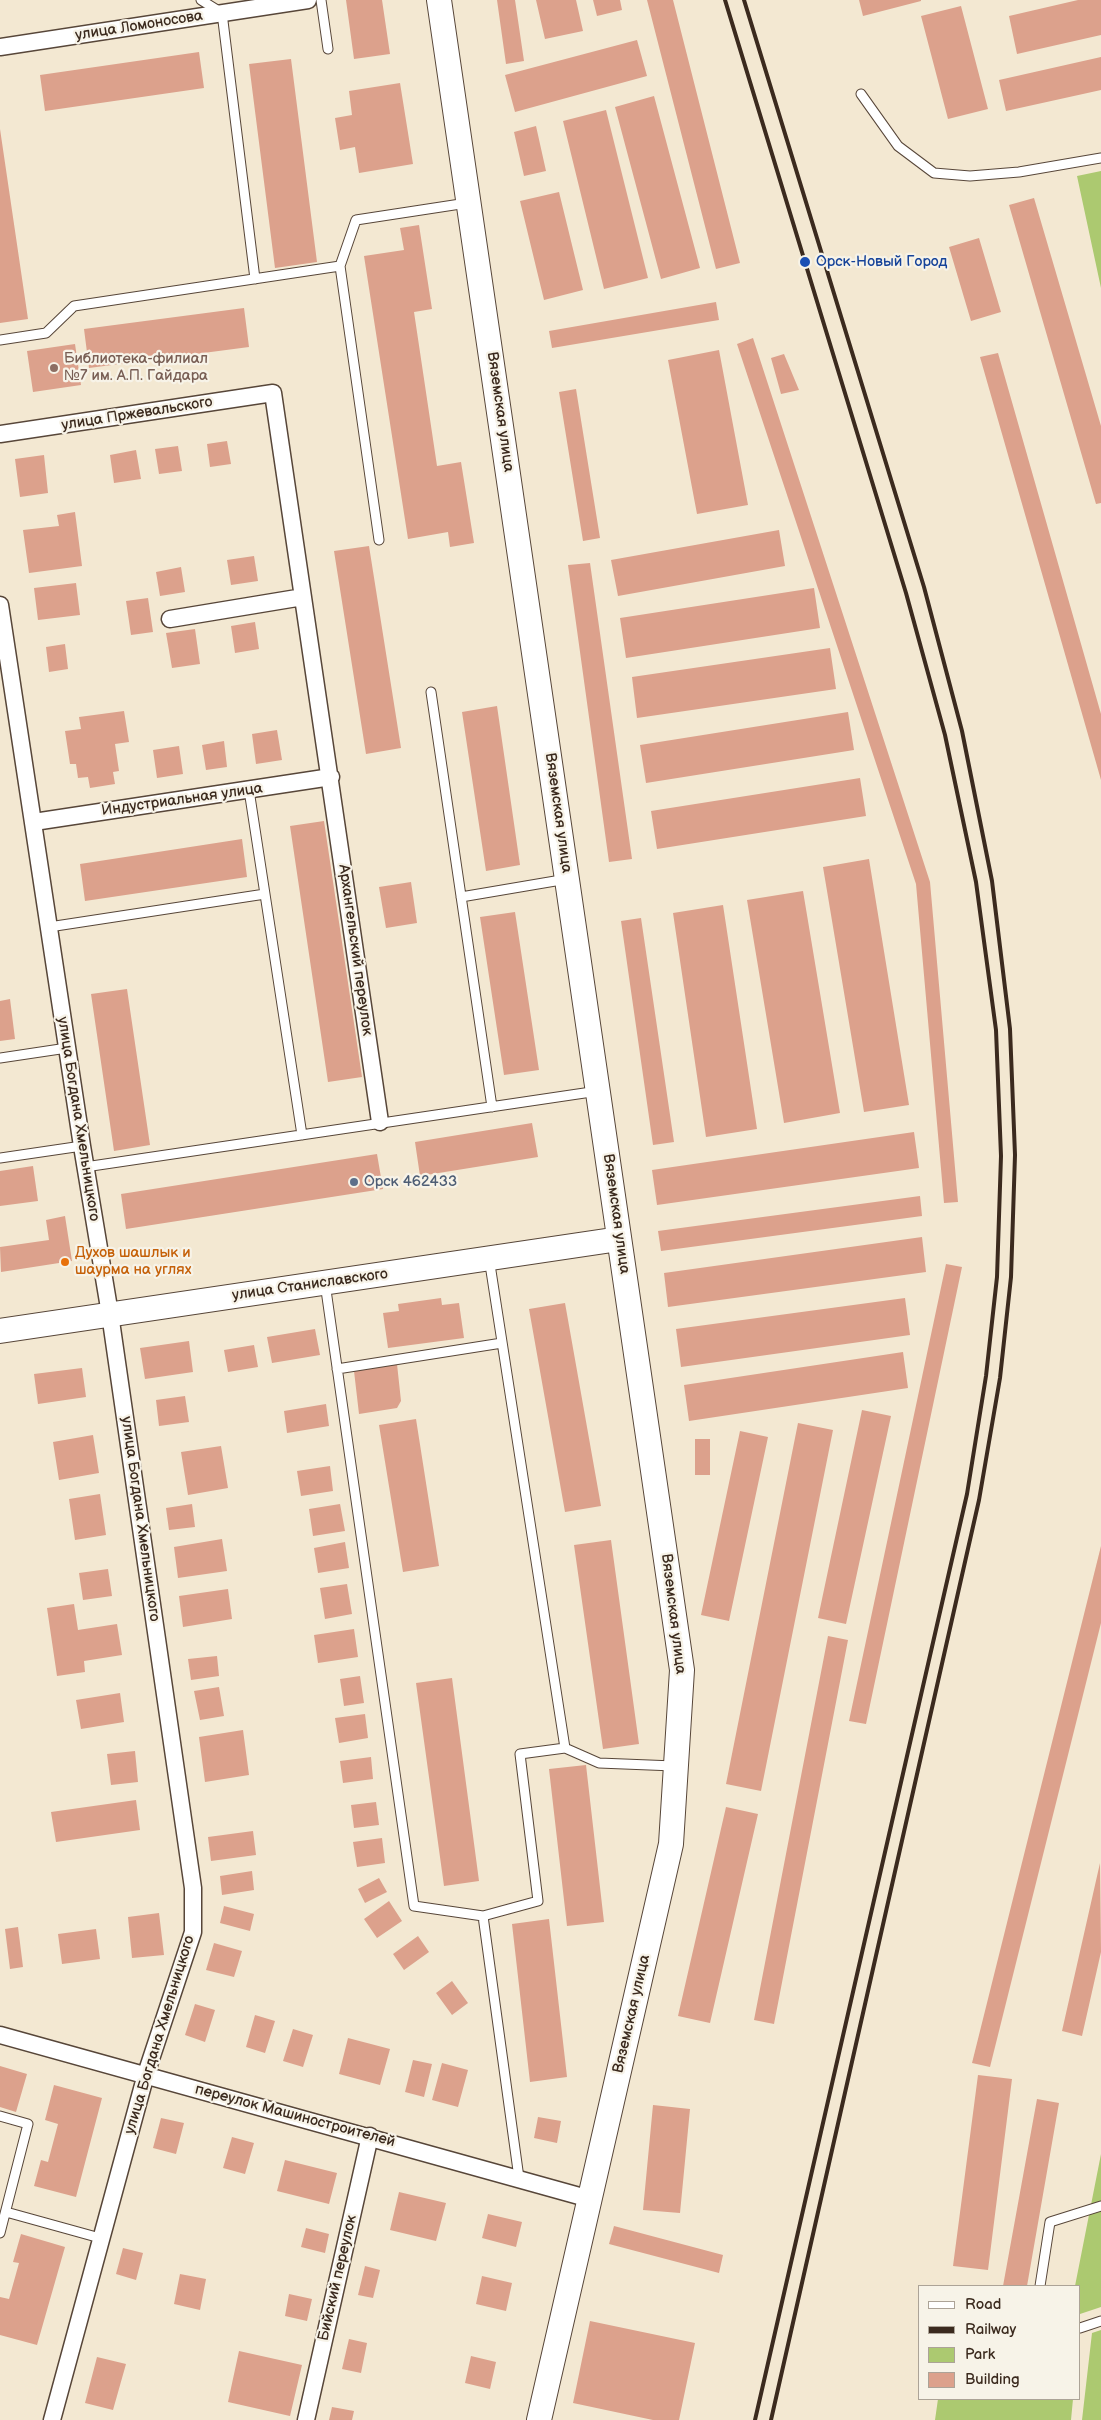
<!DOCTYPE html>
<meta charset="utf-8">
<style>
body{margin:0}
#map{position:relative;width:1101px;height:2420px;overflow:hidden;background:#f3e8d2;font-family:"Balsamiq Sans",sans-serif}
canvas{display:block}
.legend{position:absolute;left:918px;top:2285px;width:162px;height:115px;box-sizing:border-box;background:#f7f3e8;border:1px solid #aca397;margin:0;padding:6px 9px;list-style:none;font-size:15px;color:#3b2a1e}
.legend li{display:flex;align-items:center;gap:10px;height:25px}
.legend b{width:25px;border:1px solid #aca397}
</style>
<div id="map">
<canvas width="1101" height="2420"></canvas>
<ul class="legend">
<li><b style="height:6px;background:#fff"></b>Road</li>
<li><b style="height:6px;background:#3b2a1e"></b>Railway</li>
<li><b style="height:14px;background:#acc970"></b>Park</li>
<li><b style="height:14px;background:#dca18c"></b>Building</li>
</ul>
</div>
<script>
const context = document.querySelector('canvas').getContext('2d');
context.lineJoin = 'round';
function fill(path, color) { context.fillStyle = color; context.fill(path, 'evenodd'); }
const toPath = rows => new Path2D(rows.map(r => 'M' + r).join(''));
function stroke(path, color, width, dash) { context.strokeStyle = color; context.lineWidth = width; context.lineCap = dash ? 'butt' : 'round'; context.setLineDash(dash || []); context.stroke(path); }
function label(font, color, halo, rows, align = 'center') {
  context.font = font + ' "Balsamiq Sans",sans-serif'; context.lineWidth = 4.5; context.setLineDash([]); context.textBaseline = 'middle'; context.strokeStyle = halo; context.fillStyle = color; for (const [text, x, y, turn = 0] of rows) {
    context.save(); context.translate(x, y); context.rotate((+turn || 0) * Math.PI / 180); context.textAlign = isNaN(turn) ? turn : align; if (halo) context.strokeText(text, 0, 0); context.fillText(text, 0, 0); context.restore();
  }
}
fill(toPath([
 [1101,171,1101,288,1077,176],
 [1101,2154,1101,2307,1080,2314,1080,2286,1075,2286],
 [1101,2330,1101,2420,1082,2420,1092,2333],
 [938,2399,1073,2399,1071,2420,935,2420]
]), '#acc970');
fill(toPath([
 [346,0,382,0,390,54,354,59],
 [497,0,515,0,524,61,506,64],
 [536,0,576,0,583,31,545,39],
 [593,0,620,0,622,10,597,16],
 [647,0,673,0,740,263,716,269],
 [859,0,921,0,921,1,863,16],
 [1078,0,1101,0,1101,35,1017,54,1009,16],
 [961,6,988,109,948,119,921,16],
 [637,40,647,76,515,112,505,75],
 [199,52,204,88,45,111,40,75],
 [1101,57,1101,90,1006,111,999,80],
 [291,59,317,262,275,268,249,64],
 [400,83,413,164,359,173,355,147,340,150,335,118,352,115,349,91],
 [654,96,700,268,661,279,615,107],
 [606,110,648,278,604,289,563,121],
 [536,126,546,171,524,176,514,132],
 [0,129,28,319,0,323],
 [559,192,583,290,544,300,520,201],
 [1034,198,1101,426,1101,503,1096,504,1009,205],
 [419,225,432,309,414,312,437,466,461,462,474,543,450,547,448,532,408,539,364,256,404,250,400,228],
 [979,238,1001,312,971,321,949,247],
 [716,302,719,320,552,348,549,331],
 [244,308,249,347,89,368,84,329],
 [753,338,930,882,958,1202,944,1203,916,884,737,344],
 [75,344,81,385,33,392,27,351],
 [719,350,748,505,697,514,668,360],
 [998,353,1101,714,1101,780,980,357],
 [784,354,799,390,781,394,771,358],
 [576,389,600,538,583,541,559,392],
 [227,441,231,464,210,467,207,444],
 [178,446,182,471,159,474,155,449],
 [136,450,141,479,114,483,110,455],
 [44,455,48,493,20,497,15,459],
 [75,512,82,566,29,573,23,530,59,526,57,515],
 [779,530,785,566,618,596,611,560],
 [369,546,401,748,366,754,334,551],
 [254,556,258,581,231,585,227,560],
 [590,563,632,859,609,862,568,565],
 [181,567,185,592,160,596,156,572],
 [76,583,80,615,38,620,34,588],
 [814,588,820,628,626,658,620,618],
 [148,598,153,632,131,635,126,601],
 [255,622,259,649,235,653,231,626],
 [195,629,200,664,172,668,166,633],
 [65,644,68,669,49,672,46,647],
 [830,648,836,689,637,718,632,677],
 [497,706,520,865,486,871,462,712],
 [124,711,129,742,115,744,119,771,113,772,115,784,90,788,88,777,78,778,76,764,70,764,65,731,81,729,79,717],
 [848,712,854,750,646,783,640,745],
 [277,730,282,760,256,764,252,734],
 [224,741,227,767,206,770,202,745],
 [179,746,183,774,157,778,153,750],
 [860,778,866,816,657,849,651,811],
 [324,821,362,1077,328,1082,290,826],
 [242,839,247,877,85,901,80,864],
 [869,859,909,1105,864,1112,823,867],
 [411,882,417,923,386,928,379,887],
 [803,891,840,1113,784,1123,747,900],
 [723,905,757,1129,706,1137,673,913],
 [515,912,539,1070,504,1075,480,917],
 [641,918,674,1142,653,1145,621,921],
 [127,989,150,1145,114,1151,91,994],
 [10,999,15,1039,0,1041,0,1001],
 [532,1123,538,1157,420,1176,415,1142],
 [914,1132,919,1168,657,1205,652,1170],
 [377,1154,383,1189,126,1229,121,1194],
 [33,1166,38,1201,0,1206,0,1171],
 [920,1196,922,1216,661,1251,658,1231],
 [65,1216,72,1261,1,1272,0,1247,49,1240,46,1220],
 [922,1237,926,1272,668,1307,664,1273],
 [946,1264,962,1267,866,1724,849,1721],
 [441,1298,442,1305,459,1303,464,1338,388,1348,383,1313,399,1311,398,1304],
 [905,1298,910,1335,681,1367,676,1329],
 [565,1303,601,1506,565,1512,529,1309],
 [315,1329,320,1355,272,1363,267,1337],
 [189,1341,193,1372,145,1379,140,1348],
 [254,1345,258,1367,228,1372,224,1350],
 [903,1352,908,1388,689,1421,684,1385],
 [397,1364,401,1401,397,1408,359,1414,354,1371],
 [82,1368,86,1397,38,1404,34,1374],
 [185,1396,189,1422,159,1426,156,1400],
 [326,1404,329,1426,287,1433,284,1411],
 [862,1410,891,1416,846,1624,818,1618],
 [416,1419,439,1566,403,1572,379,1425],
 [798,1423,833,1430,761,1791,726,1784],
 [740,1431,768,1437,729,1621,701,1615],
 [93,1435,99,1473,59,1480,53,1442],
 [695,1439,710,1439,710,1475,695,1475],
 [221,1446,228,1488,188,1495,181,1452],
 [330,1466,333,1491,301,1496,297,1471],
 [100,1494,106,1535,75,1540,69,1499],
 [192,1504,195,1527,169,1530,166,1508],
 [340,1504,345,1531,313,1536,309,1509],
 [222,1539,227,1571,178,1578,174,1547],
 [611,1540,639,1744,603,1749,574,1545],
 [345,1542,349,1568,318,1573,314,1548],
 [1101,1546,1101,1623,990,2067,972,2063],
 [108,1569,112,1596,83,1600,79,1573],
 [347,1584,352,1614,325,1619,320,1588],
 [228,1589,232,1619,183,1627,179,1596],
 [74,1604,78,1630,117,1624,122,1655,84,1661,85,1672,57,1676,47,1608],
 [354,1629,358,1657,318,1663,314,1635],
 [828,1636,848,1640,774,2024,754,2020],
 [217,1656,219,1676,191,1680,188,1659],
 [360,1676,364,1703,344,1706,340,1679],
 [452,1678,479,1881,444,1886,416,1683],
 [219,1687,224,1716,200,1720,194,1691],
 [120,1693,124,1722,81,1729,76,1700],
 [365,1714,368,1738,339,1743,335,1718],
 [243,1730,249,1775,205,1782,199,1737],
 [135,1751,138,1782,111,1785,107,1754],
 [371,1757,373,1779,343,1783,340,1761],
 [586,1765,604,1922,567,1926,549,1769],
 [136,1800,140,1830,56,1842,51,1812],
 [376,1802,379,1825,354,1828,351,1805],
 [726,1807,758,1814,710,2023,678,2016],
 [253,1831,256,1855,211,1861,208,1837],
 [382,1838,385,1863,357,1867,353,1842],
 [1100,1863,1101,1952,1082,2036,1062,2031],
 [252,1871,254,1890,222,1895,220,1876],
 [379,1878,387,1892,365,1903,358,1889],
 [389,1901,402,1921,377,1938,364,1919],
 [224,1906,254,1914,250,1931,220,1923],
 [159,1913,164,1955,132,1958,128,1917],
 [549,1919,567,2077,530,2082,512,1924],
 [18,1927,23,1967,10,1969,5,1929],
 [96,1929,100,1959,62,1964,58,1934],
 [418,1936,429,1952,404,1970,393,1954],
 [214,1943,242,1951,234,1977,206,1970],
 [452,1981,468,2003,452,2015,436,1993],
 [195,2004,215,2010,205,2042,185,2035],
 [255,2015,275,2021,265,2053,246,2047],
 [293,2029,313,2035,303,2067,283,2061],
 [348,2038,390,2049,380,2085,339,2074],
 [413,2060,432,2064,424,2097,405,2092],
 [442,2063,468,2070,458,2107,432,2100],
 [0,2066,27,2074,16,2112,0,2107],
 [978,2075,1012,2079,988,2270,953,2266],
 [54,2085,102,2098,76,2197,34,2186,41,2160,48,2162,58,2124,45,2120],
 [1037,2099,1059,2103,1027,2286,1003,2286],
 [653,2105,690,2109,680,2213,643,2210],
 [538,2117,561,2121,557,2143,534,2138],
 [161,2118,184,2123,176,2154,153,2148],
 [232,2137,254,2143,245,2174,223,2168],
 [285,2160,337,2173,329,2204,277,2191],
 [399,2192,446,2203,436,2241,390,2230],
 [488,2214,522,2222,516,2247,482,2238],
 [614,2226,723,2255,719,2273,609,2244],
 [306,2228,329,2234,325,2253,301,2247],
 [21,2234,65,2247,37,2345,0,2335,0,2297,9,2299,19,2263,13,2262],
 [123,2248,143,2253,136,2280,116,2274],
 [365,2266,380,2270,373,2298,358,2295],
 [180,2274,206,2279,200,2310,174,2304],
 [482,2276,512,2283,506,2311,476,2304],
 [289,2294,312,2299,307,2321,285,2316],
 [590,2321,695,2343,679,2420,653,2420,573,2403],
 [349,2339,367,2343,361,2373,342,2369],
 [239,2351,302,2365,290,2416,228,2402],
 [471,2356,496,2362,490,2389,465,2383],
 [97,2357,126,2364,113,2410,85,2403],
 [332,2407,354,2411,352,2420,329,2420]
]), '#dca18c');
const lane = toPath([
 [201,0,222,13,255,279],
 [321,0,328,49],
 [861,94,898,146,934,173,970,176,1019,172,1101,158],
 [0,340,46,333,74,306,340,266],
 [379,540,340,266,356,220,467,203],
 [431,692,492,1107],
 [249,790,302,1135],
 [461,897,567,879],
 [49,927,265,894],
 [0,1058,67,1048],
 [0,1158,82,1146],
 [85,1167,598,1091],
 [489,1258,565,1748,599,1763,674,1766],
 [325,1283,414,1906,483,1916],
 [337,1369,502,1343],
 [0,2116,28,2124,0,2233],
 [519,2178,483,1916,538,1901,520,1754,565,1748],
 [6,2212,100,2238],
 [1040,2286,1050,2222,1101,2206],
 [1080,2328,1101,2321]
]);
const street = toPath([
 [0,47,308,0],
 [0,434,273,393,380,1122],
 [0,605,82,1146,110,1314,193,1888,193,1932,146,2074,52,2420],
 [170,619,303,597],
 [34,822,331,777],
 [0,2035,590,2199],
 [306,2420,370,2136]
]);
const secondary = toPath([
 [439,0,682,1670,671,1844,539,2420],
 [0,1331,619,1239]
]);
stroke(lane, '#574639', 11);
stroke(street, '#574639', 19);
stroke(secondary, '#574639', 26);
stroke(lane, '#fff', 9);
stroke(street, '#fff', 16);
stroke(secondary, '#fff', 24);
stroke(toPath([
 [725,0,906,593,945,735,976,882,996,1030,1001,1156,997,1277,986,1376,967,1494,755,2420],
 [744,0,924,587,962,731,992,881,1010,1029,1015,1155,1011,1277,1000,1378,979,1500,771,2420]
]), '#3b2a1e', 4);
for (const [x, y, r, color] of [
 [805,262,6,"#1a4fb4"],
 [54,368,5,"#8d6e63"],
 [354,1182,5,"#5c6f8a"],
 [65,1262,5,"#e8710a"]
]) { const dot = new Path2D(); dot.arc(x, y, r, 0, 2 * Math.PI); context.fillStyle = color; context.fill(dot); stroke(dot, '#f7f3e8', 2); }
label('15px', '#3b2a1e', '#f7f3e8', [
 ["улица Ломоносова",139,26,-9],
 ["Вяземская улица",500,412,82],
 ["улица Пржевальского",137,414,-9],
 ["Индустриальная улица",182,800,-8],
 ["Вяземская улица",558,813,82],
 ["Архангельский переулок",355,950,82],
 ["улица Богдана Хмельницкого",78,1119,81],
 ["Вяземская улица",616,1214,82],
 ["улица Станиславского",310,1285,-8],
 ["улица Богдана Хмельницкого",140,1519,82],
 ["Вяземская улица",673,1614,83],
 ["Вяземская улица",632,2014,-77],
 ["улица Богдана Хмельницкого",160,2035,-73],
 ["переулок Машиностроителей",295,2116,15],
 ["Бийский переулок",338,2278,-77]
]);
label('15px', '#164399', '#f7f3e8', [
 ["Орск-Новый Город",816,262]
], 'left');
label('15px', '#785e54', '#f7f3e8', [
 ["Библиотека-филиал",64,359],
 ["№7 им. А.П. Гайдара",64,376]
], 'left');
label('15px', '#4e5e75', '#f7f3e8', [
 ["Орск 462433",364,1182]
], 'left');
label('15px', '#c56008', '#f7f3e8', [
 ["Духов шашлык и",75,1253],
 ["шаурма на углях",75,1270]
], 'left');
</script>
